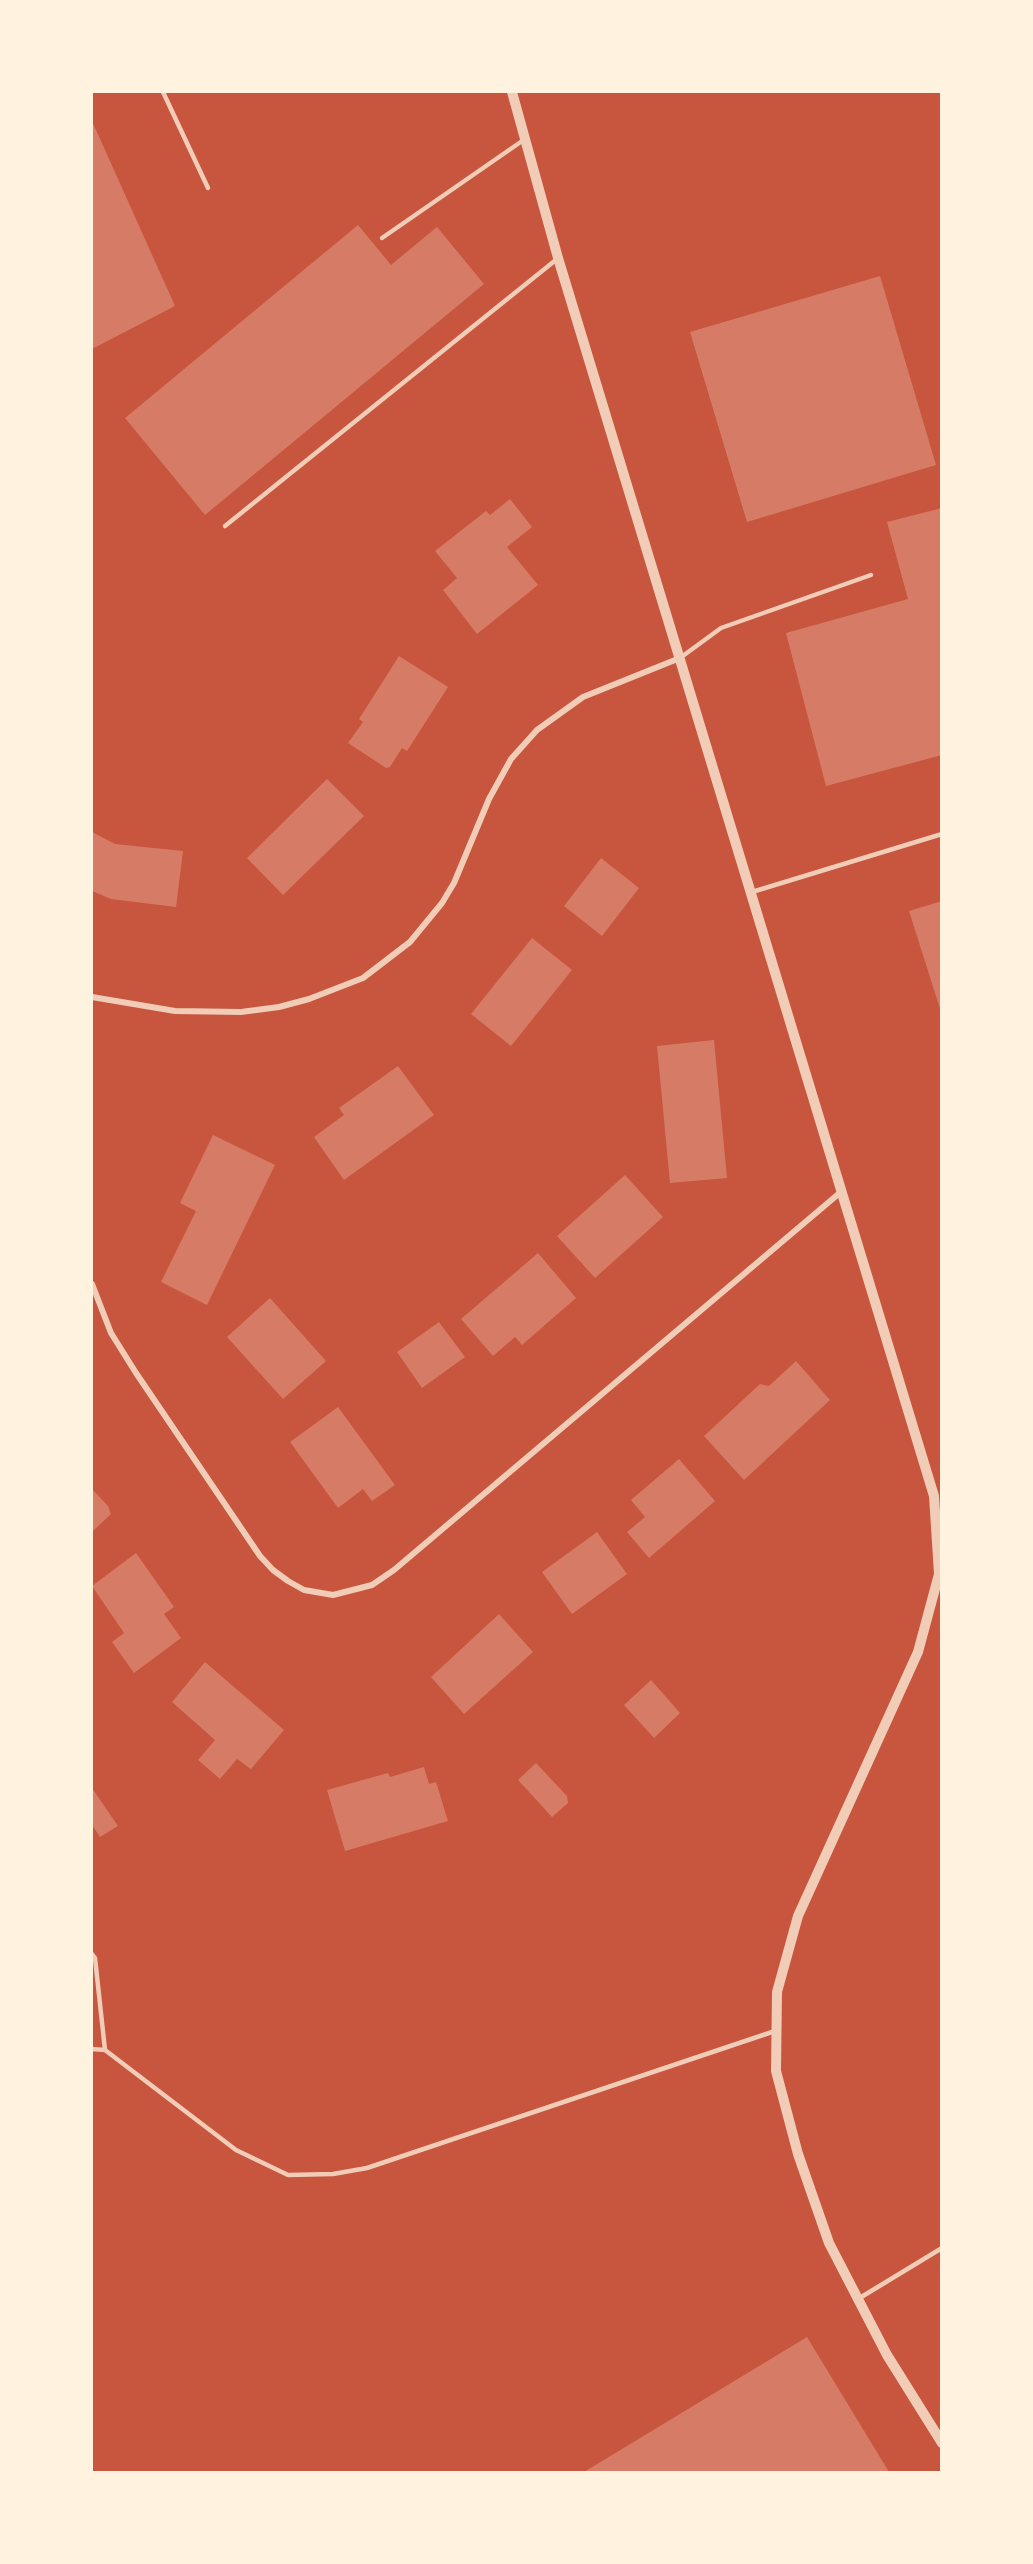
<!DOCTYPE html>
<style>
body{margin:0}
#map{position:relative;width:1033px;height:2564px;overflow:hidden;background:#c8553d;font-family:Helvetica,sans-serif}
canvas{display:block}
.frame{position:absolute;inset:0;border:93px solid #fff3e0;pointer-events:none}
</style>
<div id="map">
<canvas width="1033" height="2564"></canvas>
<div class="frame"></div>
</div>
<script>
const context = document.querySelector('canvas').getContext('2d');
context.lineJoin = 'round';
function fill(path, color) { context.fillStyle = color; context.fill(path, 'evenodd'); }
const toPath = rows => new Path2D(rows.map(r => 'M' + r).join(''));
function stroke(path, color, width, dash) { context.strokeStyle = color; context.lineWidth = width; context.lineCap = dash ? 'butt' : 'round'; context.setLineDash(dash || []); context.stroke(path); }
fill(toPath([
 [92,121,175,306,92,349],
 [358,225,391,265,437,227,484,284,205,515,125,418],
 [880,276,936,465,747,522,690,332],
 [510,499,532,527,507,547,538,585,477,634,443,590,457,578,435,551,486,511,490,515],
 [942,508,942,755,826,786,786,633,908,599,887,522],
 [399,656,448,687,407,751,402,748,390,767,386,768,348,743,363,722,359,719],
 [327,779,364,816,283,895,247,858],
 [92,832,115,844,183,851,176,907,111,899,92,891],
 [601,858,639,888,602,936,564,906],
 [942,901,942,1012,941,1012,909,911],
 [532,938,572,970,511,1046,471,1014],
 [714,1040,727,1178,670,1183,657,1046],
 [398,1066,434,1115,344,1180,314,1137,344,1115,339,1108],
 [213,1135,275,1165,207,1305,161,1282,196,1211,180,1203],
 [625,1175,663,1217,595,1278,557,1236],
 [538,1253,576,1298,522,1345,515,1337,493,1356,461,1319],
 [270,1298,326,1361,283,1399,227,1337],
 [439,1322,465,1357,422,1388,397,1352],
 [796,1361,830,1400,744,1480,704,1436,760,1384,769,1386],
 [338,1407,395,1485,372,1501,363,1489,338,1508,290,1442],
 [679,1459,715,1501,649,1558,627,1532,645,1517,631,1500],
 [92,1489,108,1506,111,1514,92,1532],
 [597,1532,627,1574,572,1614,542,1572],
 [136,1553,174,1607,164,1614,181,1638,134,1673,112,1642,124,1633,92,1586],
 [499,1614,533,1652,464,1714,431,1677],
 [205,1662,284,1730,251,1769,237,1759,220,1779,198,1760,215,1740,172,1702],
 [651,1680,680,1713,654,1738,624,1705],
 [536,1763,567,1796,568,1803,552,1817,518,1780],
 [424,1767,429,1784,436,1782,448,1821,345,1851,327,1790,388,1773,390,1777],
 [92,1788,118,1826,100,1837,92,1825],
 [807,2337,889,2472,584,2472]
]), '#d67c66');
stroke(toPath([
 [163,92,208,188],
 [382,238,525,139],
 [225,526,557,259],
 [680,658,721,628,871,575],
 [752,892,942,834],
 [92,1954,95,1958,105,2050,236,2150,288,2175,333,2174,367,2168,775,2031],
 [92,2049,105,2050],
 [858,2299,942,2248]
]), '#f1ccb7', 4.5);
stroke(toPath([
 [92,997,175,1011,241,1012,279,1007,309,999,363,978,410,942,442,903,454,883,489,799,511,759,537,730,583,697,680,658],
 [92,1284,111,1333,136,1373,260,1556,273,1570,288,1581,304,1590,333,1595,372,1585,394,1570,842,1191]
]), '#f1ccb7', 6);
stroke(toPath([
 [512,92,558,258,934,1496,939,1574,918,1652,798,1916,777,1992,776,2071,798,2154,829,2243,887,2355,942,2443]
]), '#f1ccb7', 10);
</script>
